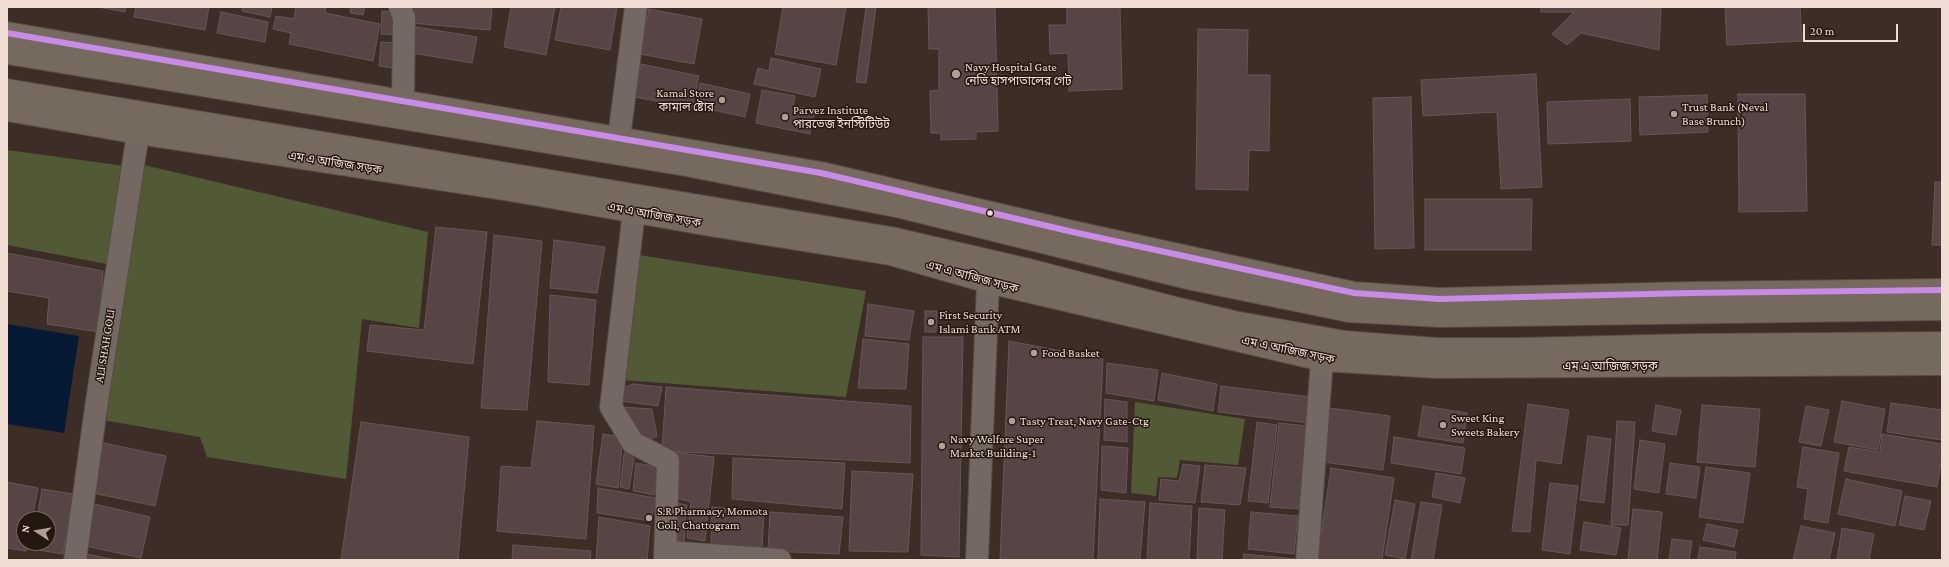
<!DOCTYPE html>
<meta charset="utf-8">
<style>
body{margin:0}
#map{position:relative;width:1949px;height:567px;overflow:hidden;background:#3c2e26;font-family:"Crimson Pro",serif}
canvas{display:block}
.frame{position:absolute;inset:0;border:8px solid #efdcd3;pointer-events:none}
.north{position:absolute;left:16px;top:511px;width:40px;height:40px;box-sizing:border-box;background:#231710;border:1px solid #75665e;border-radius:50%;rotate:282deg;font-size:11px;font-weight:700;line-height:16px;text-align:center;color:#efdcd3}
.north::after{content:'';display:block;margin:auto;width:14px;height:18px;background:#b09f96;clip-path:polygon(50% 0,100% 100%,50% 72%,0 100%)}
.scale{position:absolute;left:1803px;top:24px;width:95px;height:18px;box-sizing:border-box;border:2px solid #efdcd3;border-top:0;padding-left:5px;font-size:12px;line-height:14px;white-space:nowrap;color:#efdcd3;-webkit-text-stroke:3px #231710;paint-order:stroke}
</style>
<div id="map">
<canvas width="1949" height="567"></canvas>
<div class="frame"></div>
<div class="north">N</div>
<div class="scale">20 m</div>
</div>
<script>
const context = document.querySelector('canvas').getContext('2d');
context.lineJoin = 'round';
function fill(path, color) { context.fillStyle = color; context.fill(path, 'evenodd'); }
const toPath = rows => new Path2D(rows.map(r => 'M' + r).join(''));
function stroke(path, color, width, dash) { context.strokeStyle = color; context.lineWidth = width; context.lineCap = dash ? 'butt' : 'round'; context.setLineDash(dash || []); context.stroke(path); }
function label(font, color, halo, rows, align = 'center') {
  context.font = font + ' "Crimson Pro","Noto Sans Bengali",serif'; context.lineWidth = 3; context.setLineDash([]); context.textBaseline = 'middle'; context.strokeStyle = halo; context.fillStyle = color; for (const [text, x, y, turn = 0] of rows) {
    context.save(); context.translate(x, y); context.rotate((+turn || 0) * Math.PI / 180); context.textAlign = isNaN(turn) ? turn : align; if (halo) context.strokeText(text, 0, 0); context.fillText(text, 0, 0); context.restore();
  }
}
fill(toPath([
 [7,150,125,166,107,264,7,245],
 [144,165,428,232,419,328,362,319,346,479,207,457,200,437,103,420],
 [639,255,866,291,846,397,623,380],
 [1135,402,1245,419,1238,465,1180,460,1177,478,1158,477,1156,496,1131,493]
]), '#515a34');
fill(toPath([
 [7,324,79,336,64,433,7,424]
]), '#061a35');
const building = toPath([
 [98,7,126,7,125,12,98,7],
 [136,7,209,7,205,30,134,17,136,7],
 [243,7,272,7,270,17,242,11,243,7],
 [296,7,326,7,325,13,380,24,373,61,289,44,291,33,273,29,276,16,294,19,296,7],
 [351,7,365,7,363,15,350,13,351,7],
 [412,7,492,7,490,30,411,23,412,7],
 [511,7,555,7,546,55,504,47,511,7],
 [561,7,617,7,610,50,555,40,561,7],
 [783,7,846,7,836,65,775,54,783,7],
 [866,7,876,7,866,83,856,82,866,7],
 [928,7,995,7,998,131,976,132,976,139,941,140,941,133,931,133,930,91,939,90,939,49,929,49,928,7],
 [1067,7,1120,7,1122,89,1069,91,1068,53,1050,54,1049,25,1067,25,1067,7],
 [1541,7,1661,7,1659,50,1581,33,1567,45,1552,34,1574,12,1541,12,1541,7],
 [1725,7,1800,7,1802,41,1727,45,1725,7],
 [649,9,702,19,694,64,640,54,649,9],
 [382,11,396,12,395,35,381,34,382,11],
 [221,12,268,22,265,42,217,33,221,12],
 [410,26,477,37,472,63,406,52,410,26],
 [1198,29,1248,30,1247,75,1270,75,1269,151,1249,150,1248,190,1196,189,1198,29],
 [381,42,395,43,393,68,379,66,381,42],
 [771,58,821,69,815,97,754,84,758,68,769,71,771,58],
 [641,64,699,76,692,108,635,97,641,64],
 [1536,74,1542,187,1501,189,1497,112,1423,116,1421,80,1536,74],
 [700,83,750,94,745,117,695,106,700,83],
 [762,90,795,96,793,106,815,110,810,134,756,123,762,90],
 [1738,94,1805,94,1807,211,1739,212,1738,94],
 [1707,95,1708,132,1640,135,1639,97,1707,95],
 [1411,97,1414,248,1375,249,1373,98,1411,97],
 [1630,99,1631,141,1548,144,1547,102,1630,99],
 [1935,182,1942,182,1942,245,1932,245,1935,182],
 [1425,199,1532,199,1531,250,1425,250,1425,199],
 [436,227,487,232,473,364,367,351,370,325,424,330,436,227],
 [494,235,542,241,527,410,481,408,494,235],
 [554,240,605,247,597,293,550,288,554,240],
 [7,253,103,271,99,332,47,324,49,298,7,291,7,253],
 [550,295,596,300,589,385,548,382,550,295],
 [868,304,914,311,909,340,865,336,868,304],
 [925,311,937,311,936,332,925,332,925,311],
 [923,337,963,337,959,557,921,555,923,337],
 [863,339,909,344,906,389,858,388,863,339],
 [1009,341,1103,359,1093,560,1000,560,1009,341],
 [1107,363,1158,370,1154,401,1106,393,1107,363],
 [1162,373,1217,384,1213,411,1158,400,1162,373],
 [633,384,662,387,658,406,620,401,620,389,633,384],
 [1221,386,1311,397,1308,423,1218,412,1221,386],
 [666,387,911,406,910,463,662,451,666,387],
 [1105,399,1127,402,1127,442,1104,440,1105,399],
 [1842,401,1885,409,1878,450,1834,442,1842,401],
 [1891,403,1942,410,1942,440,1887,432,1891,403],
 [1528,404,1569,410,1561,464,1536,460,1530,532,1512,531,1528,404],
 [1656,405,1681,410,1676,435,1652,431,1656,405],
 [1702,405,1760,409,1755,467,1697,462,1702,405],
 [1423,406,1467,413,1463,443,1418,436,1423,406],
 [1806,406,1829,410,1821,446,1799,442,1806,406],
 [620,407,652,409,657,436,643,444,620,407],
 [1322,407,1390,416,1383,470,1315,461,1322,407],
 [537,421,594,426,586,539,497,531,501,466,531,468,537,421],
 [1617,421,1635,422,1628,525,1611,525,1617,421],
 [361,422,469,437,458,560,341,560,361,422],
 [1257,422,1277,425,1268,503,1248,501,1257,422],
 [1279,423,1307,426,1299,509,1270,507,1279,423],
 [603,434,623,437,618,488,596,484,603,434],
 [1882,434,1942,444,1942,458,1937,487,1844,471,1849,447,1880,452,1882,434],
 [1588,436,1611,439,1604,503,1580,500,1588,436],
 [1394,437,1465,448,1461,474,1391,463,1394,437],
 [1640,440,1665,444,1659,493,1634,489,1640,440],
 [99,442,166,456,155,506,88,492,99,442],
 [1102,446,1128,448,1126,493,1101,490,1102,446],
 [625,447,634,459,629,489,620,487,625,447],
 [1803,447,1839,453,1828,523,1804,519,1808,489,1797,487,1803,447],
 [672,452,714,457,705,541,687,538,691,502,673,497,672,452],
 [733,458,845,463,842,509,732,499,733,458],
 [636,463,657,467,654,495,633,491,636,463],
 [1670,463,1700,467,1696,498,1666,494,1670,463],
 [1183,464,1200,466,1195,503,1159,500,1161,479,1179,481,1183,464],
 [1205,465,1246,468,1240,505,1201,502,1205,465],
 [1706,467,1750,473,1743,523,1699,517,1706,467],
 [1331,468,1394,478,1382,560,1317,560,1331,468],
 [852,471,913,474,908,552,849,551,852,471],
 [1436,473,1465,478,1460,503,1432,497,1436,473],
 [1846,479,1902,491,1895,526,1838,514,1846,479],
 [7,482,38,488,32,519,24,519,24,543,27,543,26,551,7,548,7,482],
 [1550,483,1578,486,1570,554,1542,550,1550,483],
 [598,488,656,498,651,521,597,513,598,488],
 [42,489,73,494,63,554,32,549,33,543,48,543,48,519,37,519,42,489],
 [1905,496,1931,501,1924,530,1899,525,1905,496],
 [1100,499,1145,502,1140,560,1098,560,1100,499],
 [1395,500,1415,504,1405,559,1385,555,1395,500],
 [671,502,687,505,684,542,671,540,671,502],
 [1421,502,1442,505,1433,560,1411,560,1421,502],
 [90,503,150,517,141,558,81,545,90,503],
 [1150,503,1192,506,1189,560,1147,560,1150,503],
 [712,507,764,512,762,548,711,544,712,507],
 [1199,508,1225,510,1222,560,1197,560,1199,508],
 [1633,509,1662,512,1657,560,1628,560,1633,509],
 [770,512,843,517,839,554,768,551,770,512],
 [1251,512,1298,516,1294,554,1248,549,1251,512],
 [599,517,650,526,647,560,596,560,599,517],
 [1584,522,1621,528,1616,555,1580,550,1584,522],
 [1707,524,1738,530,1734,547,1703,540,1707,524],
 [1801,526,1835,533,1829,560,1793,560,1801,526],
 [1842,528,1874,534,1869,560,1837,560,1842,528],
 [1672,539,1692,541,1689,560,1669,560,1672,539],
 [513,545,591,551,590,560,512,560,513,545],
 [1700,547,1736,552,1735,560,1698,560,1700,547],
 [82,553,116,560,81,560,82,553],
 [1244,554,1296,559,1243,560,1244,554]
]);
fill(building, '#574546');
stroke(building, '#645756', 1);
const minor = toPath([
 [400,7,404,18,403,102],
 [619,137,636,7],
 [634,211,611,407,633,443,668,461,665,560],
 [666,552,780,560],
 [75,560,97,401,138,133],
 [977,560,988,282],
 [1307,560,1322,360]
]);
const primary = toPath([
 [7,33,821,173,1073,232,1354,293,1439,299,1691,293,1942,290],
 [7,110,138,133,510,190,710,225,890,254,988,282,1322,360,1436,367,1942,364]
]);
const trunk = toPath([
 [7,53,686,165,901,207,1192,279,1349,311,1440,316,1942,309],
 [7,90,891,238,1029,270,1179,309,1234,322,1345,342,1436,349,1519,349,1694,345,1942,343]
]);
stroke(minor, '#574a43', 24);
stroke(primary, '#574a43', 24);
stroke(trunk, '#574a43', 24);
stroke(minor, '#746962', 22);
stroke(primary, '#766a5f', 22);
stroke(trunk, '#766a5e', 22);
stroke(toPath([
 [7,33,821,173,1073,232,1354,293,1439,299,1691,293,1942,290]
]), '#ca8be6', 6);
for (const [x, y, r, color] of [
 [956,74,5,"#b09f96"],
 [722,100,4,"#b09f96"],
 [1674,114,4,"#b09f96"],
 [785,117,4,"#b09f96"],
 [990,213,3.5,"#efdcd3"],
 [931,322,4,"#b09f96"],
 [1034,353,4,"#b09f96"],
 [1012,421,4,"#b09f96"],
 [1443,425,4,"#b09f96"],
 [942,446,4,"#b09f96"],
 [649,518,4,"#b09f96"]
]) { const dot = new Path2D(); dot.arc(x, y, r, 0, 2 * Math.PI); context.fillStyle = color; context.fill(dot); stroke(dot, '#231710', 1.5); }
label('12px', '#efdcd3', '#231710', [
 ["Navy Hospital Gate",965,67],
 ["নেভি হাসপাতালের গেট",965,81],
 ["Kamal Store",714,93,"right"],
 ["কামাল ষ্টোর",714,107,"right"],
 ["Trust Bank (Neval",1682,107],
 ["Base Brunch)",1682,121],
 ["Parvez Institute",793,110],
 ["পারভেজ ইনস্টিটিউট",793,124],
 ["First Security",939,315],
 ["Islami Bank ATM",939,329],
 ["Food Basket",1042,353],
 ["Sweet King",1451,418],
 ["Sweets Bakery",1451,432],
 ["Tasty Treat, Navy Gate-Ctg",1020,421],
 ["Navy Welfare Super",950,439],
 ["Market Building-1",950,453],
 ["S.R Pharmacy, Momota",657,511],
 ["Goli, Chattogram",657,525]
], 'left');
label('12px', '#efdcd3', '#231710', [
 ["এম এ আজিজ সড়ক",335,163,9],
 ["এম এ আজিজ সড়ক",654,215,10],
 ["এম এ আজিজ সড়ক",972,277,15],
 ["ALI SHAH GOLI",105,346,-81],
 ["এম এ আজিজ সড়ক",1288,350,12],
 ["এম এ আজিজ সড়ক",1610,366]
]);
</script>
